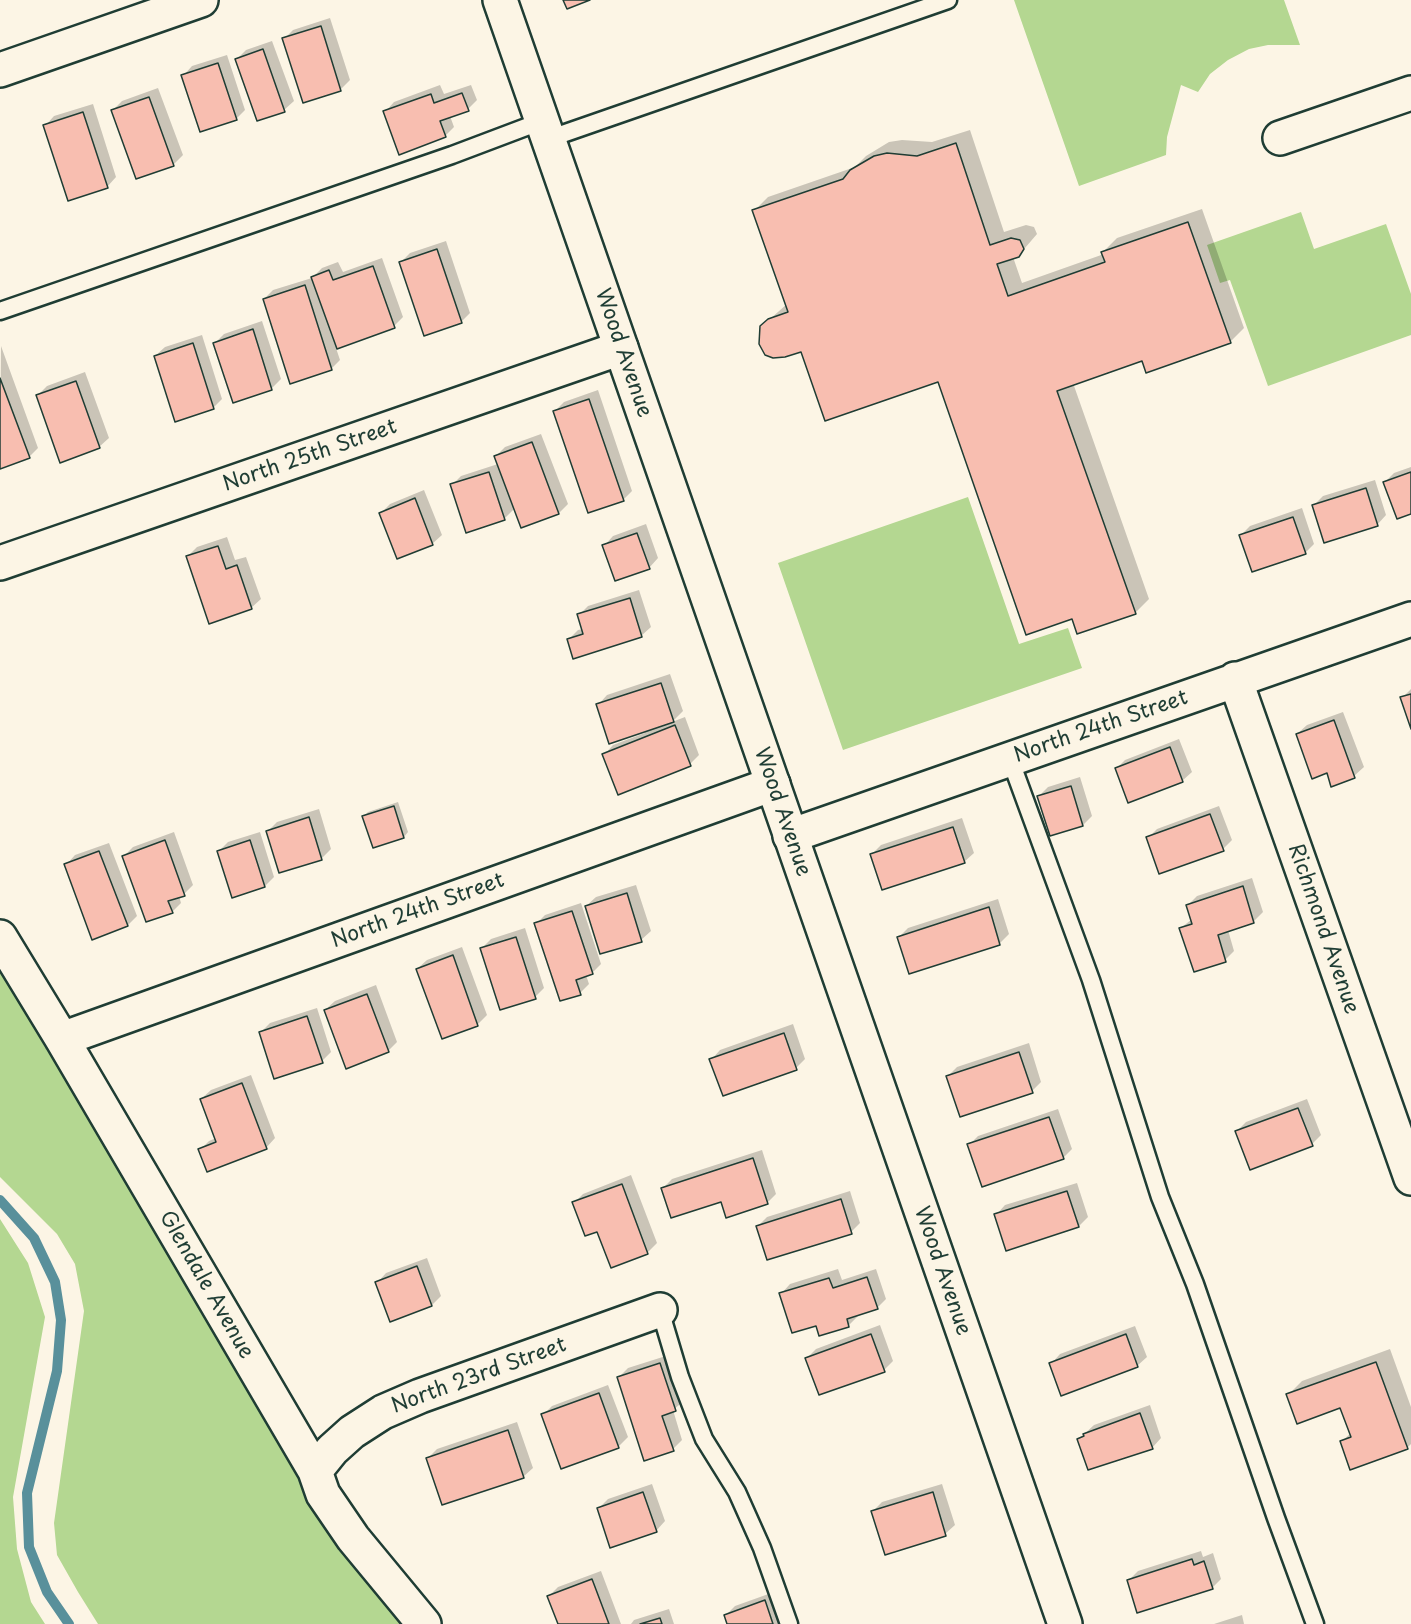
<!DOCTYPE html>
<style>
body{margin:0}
canvas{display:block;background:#fcf5e5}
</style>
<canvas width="1411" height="1624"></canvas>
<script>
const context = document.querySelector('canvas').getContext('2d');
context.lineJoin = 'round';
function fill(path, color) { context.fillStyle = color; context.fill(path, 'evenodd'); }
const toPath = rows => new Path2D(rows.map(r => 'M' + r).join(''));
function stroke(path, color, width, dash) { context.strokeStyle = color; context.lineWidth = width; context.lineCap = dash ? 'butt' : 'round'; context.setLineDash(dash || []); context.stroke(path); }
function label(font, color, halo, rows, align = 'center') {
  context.font = font + ' "Playpen Sans",sans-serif'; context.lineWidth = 5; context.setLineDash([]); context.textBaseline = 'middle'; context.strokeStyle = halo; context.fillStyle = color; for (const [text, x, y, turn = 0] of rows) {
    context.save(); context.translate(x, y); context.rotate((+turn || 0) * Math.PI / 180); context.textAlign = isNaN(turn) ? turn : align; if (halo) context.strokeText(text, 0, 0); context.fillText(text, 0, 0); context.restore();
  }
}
fill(toPath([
 [1014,0,1284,0,1300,45,1268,45,1249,49,1228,60,1210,74,1198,92,1181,85,1167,137,1166,155,1079,186],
 [1301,212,1314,249,1386,224,1411,294,1411,335,1268,386,1230,280,1220,283,1207,245],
 [968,497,1019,644,1068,628,1082,668,843,750,778,563],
 [0,961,338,1546,407,1624,98,1624,78,1592,57,1555,54,1523,84,1311,75,1264,57,1234,0,1177],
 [0,1219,28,1263,45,1317,13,1497,17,1549,31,1602,45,1624,0,1624]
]), '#b4d791');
fill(toPath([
 [330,18,350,80,341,89,304,101,284,39,293,30],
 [272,41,294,101,284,110,236,60,246,50],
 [227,55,245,110,236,119,183,76,192,66],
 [440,85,444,94,471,85,477,100,468,109,450,116,454,127,445,136,385,112,394,102],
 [158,88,183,155,173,165,113,110,122,101],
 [93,104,116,177,107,187,45,126,54,116],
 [970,130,1004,232,1026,225,1034,227,1037,234,1019,255,1013,257,1022,283,1104,254,1103,252,1117,238,1202,209,1244,328,1230,342,1143,359,1073,383,1149,599,1135,613,1073,617,939,380,802,350,761,327,787,304,754,211,768,197,855,167,866,156,889,142,902,140,932,142],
 [446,241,470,313,461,322,401,262,410,253],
 [382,258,403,317,394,326,336,348,340,360,331,369,264,299,273,290,312,278,322,268,338,262,343,272],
 [262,321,281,379,272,388,234,401,215,343,224,334],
 [202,335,222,399,213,408,155,356,165,347],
 [1,346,38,448,29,457,0,468],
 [85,372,109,438,99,447,38,395,47,386],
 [598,390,632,491,623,500,555,411,564,402],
 [541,434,568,504,559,513,522,526,515,508,504,519,452,485,461,476,498,464,496,456,505,447],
 [1411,467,1411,513,1385,482,1394,473],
 [1375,480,1386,515,1377,525,1314,505,1323,496],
 [424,490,442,535,432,544,381,513,390,504],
 [1302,508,1314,544,1305,553,1241,535,1250,526],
 [646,524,658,558,649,568,604,546,613,536],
 [227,537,235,560,246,557,261,599,251,608,188,556,197,547],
 [639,590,651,627,641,636,569,639,578,630,583,629,579,615,588,606],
 [670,674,683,711,672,722,685,717,699,755,690,764,604,755,613,745,645,733,644,730,598,705,607,695],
 [1411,689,1411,724,1402,698],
 [1343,712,1364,767,1354,776,1332,785,1327,771,1297,734,1307,725],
 [1179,739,1192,772,1182,781,1116,769,1125,760],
 [1080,777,1092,816,1083,825,1039,796,1048,787],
 [398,802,408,832,404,837,364,816,368,812],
 [1219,806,1232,840,1223,849,1148,838,1157,829],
 [319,809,331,849,322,858,280,871,268,831,277,822],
 [962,818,974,853,964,862,872,854,881,845],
 [174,832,193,885,184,894,179,896,181,903,172,912,124,856,133,847],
 [260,832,274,877,265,886,233,896,219,851,228,842],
 [109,843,137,916,128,925,66,865,75,855],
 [1252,878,1263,912,1253,922,1228,930,1234,951,1225,960,1181,928,1192,919,1188,905,1197,896],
 [636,885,651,931,641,940,586,906,596,897],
 [998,899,1009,934,1000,943,910,972,899,937,908,928],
 [581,903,601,964,592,973,586,975,589,984,580,993,536,924,545,915],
 [525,928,544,988,535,997,482,948,491,939],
 [462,947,487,1015,478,1024,442,1037,417,969,427,960],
 [376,985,397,1042,388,1051,325,1010,335,1001],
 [317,1008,331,1052,322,1061,261,1032,270,1023],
 [793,1024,805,1059,796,1068,711,1060,720,1050],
 [1029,1043,1041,1082,1032,1091,948,1076,957,1067],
 [251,1075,275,1138,266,1148,200,1150,209,1141,216,1138,201,1099,211,1090],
 [1307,1099,1321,1135,1312,1144,1237,1131,1246,1122],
 [1058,1109,1072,1149,1063,1158,969,1145,978,1136],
 [762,1150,776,1194,767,1203,722,1200,663,1188,672,1179],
 [631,1175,657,1243,647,1253,574,1203,583,1194],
 [1077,1183,1088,1217,1079,1226,996,1215,1005,1205],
 [850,1191,860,1223,851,1232,758,1226,767,1217],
 [427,1258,441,1296,432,1305,377,1283,386,1273],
 [838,1269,842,1280,876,1269,886,1299,877,1308,857,1314,858,1316,849,1325,817,1324,781,1294,790,1284],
 [880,1325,893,1361,884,1370,807,1358,816,1349],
 [1135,1326,1147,1357,1137,1366,1051,1364,1060,1354],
 [1390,1349,1411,1407,1411,1444,1407,1448,1341,1442,1351,1433,1341,1406,1288,1395,1302,1381],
 [669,1355,685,1400,673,1410,682,1440,673,1449,618,1378,628,1368],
 [608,1385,628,1437,618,1447,543,1415,552,1406],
 [1150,1405,1161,1438,1152,1448,1079,1439,1094,1425],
 [517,1422,533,1468,523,1477,428,1458,437,1449],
 [652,1484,665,1521,656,1531,599,1508,608,1499],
 [942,1484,955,1525,945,1534,873,1511,882,1502],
 [1201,1551,1203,1557,1213,1553,1221,1579,1212,1588,1129,1580,1138,1571],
 [601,1571,621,1624,559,1624,549,1596,558,1587],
 [774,1592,786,1624,729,1624,726,1615,735,1606],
 [669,1609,674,1624,631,1624,634,1620],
 [1242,1615,1244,1624,1214,1624]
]), '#0003');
stroke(toPath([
 [0,1200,34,1238,55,1282,61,1320,57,1371,27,1493,29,1547,47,1592,69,1624]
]), '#59909b', 10);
const building = toPath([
 [563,0,590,0,567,9,563,0],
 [321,26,341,91,303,103,282,38,321,26],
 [263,49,285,112,257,121,235,59,263,49],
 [218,63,237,120,200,132,181,75,218,63],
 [462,93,469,111,440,121,446,137,399,155,383,111,431,94,434,103,462,93],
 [149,97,174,166,136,179,111,110,149,97],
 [83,112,108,188,68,201,43,125,83,112],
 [956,143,990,245,1011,238,1020,240,1024,249,1019,257,997,264,1008,296,1105,262,1101,252,1188,222,1231,343,1146,373,1142,361,1057,391,1136,614,1077,634,1072,619,1026,635,938,382,825,421,801,352,785,357,773,358,765,355,759,344,760,326,768,319,788,312,752,210,843,179,850,170,874,156,887,153,917,156,956,143],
 [437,249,462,323,424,336,399,262,437,249],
 [373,266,395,328,337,349,311,277,329,270,333,280,373,266],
 [305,285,332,370,290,384,263,299,305,285],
 [253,329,272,390,233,403,213,343,253,329],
 [193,343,214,409,175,422,154,356,193,343],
 [0,378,30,458,0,469,0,378],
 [76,381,100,448,60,463,36,395,76,381],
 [589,399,624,501,588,513,553,411,589,399],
 [532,442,559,514,521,528,494,456,532,442],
 [489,472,505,520,466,533,450,484,489,472],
 [1411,472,1411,514,1397,519,1383,482,1411,472],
 [1366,488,1378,526,1324,543,1312,505,1366,488],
 [415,498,433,545,397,559,379,513,415,498],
 [1293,517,1306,554,1252,572,1239,535,1293,517],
 [637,533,650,569,615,581,602,545,637,533],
 [218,546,226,569,237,565,252,609,209,624,186,556,218,546],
 [630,598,642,637,573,659,567,639,583,634,577,614,630,598],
 [661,683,674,722,609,744,596,704,661,683],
 [1411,694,1411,729,1400,697,1411,694],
 [1334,720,1355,778,1331,787,1327,773,1312,779,1296,734,1334,720],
 [675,725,691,766,618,795,602,754,675,725],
 [1170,747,1183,782,1128,803,1115,768,1170,747],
 [1071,786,1083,826,1050,836,1037,796,1071,786],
 [394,806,404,838,373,848,362,816,394,806],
 [1210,814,1224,851,1159,874,1146,837,1210,814],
 [309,817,322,860,279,873,266,831,309,817],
 [953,827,965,863,882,890,870,854,953,827],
 [165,840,185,896,168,901,173,913,146,922,122,856,165,840],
 [250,840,265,887,232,898,217,851,250,840],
 [99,851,128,926,92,940,64,864,99,851],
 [1243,886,1254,923,1218,935,1226,962,1194,972,1179,928,1192,924,1186,905,1243,886],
 [627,893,642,942,600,954,585,906,627,893],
 [989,907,1000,945,909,974,897,937,989,907],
 [572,911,593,974,576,980,581,995,560,1001,534,923,572,911],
 [516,937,536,999,500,1010,480,948,516,937],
 [453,955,478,1026,442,1039,416,969,453,955],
 [367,994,389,1052,346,1069,324,1010,367,994],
 [307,1016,323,1063,274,1079,259,1032,307,1016],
 [784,1033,797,1070,723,1096,709,1059,784,1033],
 [1019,1052,1033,1093,960,1117,946,1076,1019,1052],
 [242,1083,267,1149,207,1172,198,1149,216,1142,200,1099,242,1083],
 [1298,1108,1313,1146,1250,1170,1235,1131,1298,1108],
 [1049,1117,1064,1159,982,1187,967,1144,1049,1117],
 [753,1158,768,1204,726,1218,721,1202,671,1218,661,1188,753,1158],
 [622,1184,648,1254,611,1268,597,1232,585,1236,572,1202,622,1184],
 [1067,1191,1079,1227,1006,1251,994,1214,1067,1191],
 [841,1199,852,1234,767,1260,756,1226,841,1199],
 [417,1266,432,1306,390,1322,375,1282,417,1266],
 [867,1277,878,1309,847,1319,849,1327,819,1336,816,1326,792,1333,779,1293,829,1278,833,1288,867,1277],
 [871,1334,885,1372,819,1395,805,1358,871,1334],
 [1126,1334,1138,1367,1061,1396,1049,1363,1126,1334],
 [1376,1362,1408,1449,1350,1470,1340,1441,1351,1437,1340,1408,1297,1424,1286,1394,1376,1362],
 [660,1363,676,1411,662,1416,674,1451,644,1461,617,1377,660,1363],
 [599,1393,619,1448,561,1469,541,1414,599,1393],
 [1140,1413,1153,1449,1088,1470,1077,1439,1084,1436,1083,1434,1140,1413],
 [508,1430,524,1478,442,1505,426,1458,508,1430],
 [643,1492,657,1532,610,1548,597,1508,643,1492],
 [933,1492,946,1536,885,1555,871,1511,933,1492],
 [1192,1559,1194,1565,1204,1561,1213,1589,1137,1613,1127,1580,1192,1559],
 [592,1579,609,1624,558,1624,547,1596,592,1579],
 [765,1600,773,1624,727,1624,724,1615,765,1600],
 [660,1618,662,1624,640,1624,660,1618]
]);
fill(building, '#f8beb0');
stroke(building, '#1f3d34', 1.5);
const lane = toPath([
 [548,139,948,0],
 [0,311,452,155,542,121],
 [1010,759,1091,980,1160,1197,1195,1284,1276,1518,1315,1624],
 [660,1310,680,1377,704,1439,737,1492,762,1548,789,1624]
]);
const street = toPath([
 [0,70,201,0],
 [1280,138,1411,93],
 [0,563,621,348],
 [1235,679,1411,1178],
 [790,836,1411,619],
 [0,937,62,1039,315,1471,323,1494,353,1538,424,1624],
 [62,1039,773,784],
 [315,1471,332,1450,352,1432,383,1412,420,1396,660,1310]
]);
const secondary = toPath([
 [500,0,1065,1624]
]);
stroke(lane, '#1f3d34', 21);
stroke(street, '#1f3d34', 38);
stroke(secondary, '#1f3d34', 38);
stroke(lane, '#fcf5e5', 16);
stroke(street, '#fcf5e5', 33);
stroke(secondary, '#fcf5e5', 33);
label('21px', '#1f3d34', '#fcf5e5', [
 ["Wood Avenue",623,353,71],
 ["North 25th Street",310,456,-19],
 ["North 24th Street",1101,727,-19],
 ["Wood Avenue",782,812,71],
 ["North 24th Street",418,911,-20],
 ["Richmond Avenue",1323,929,71],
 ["Wood Avenue",942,1271,71],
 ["Glendale Avenue",206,1285,60],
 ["North 23rd Street",479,1376,-20]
]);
</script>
